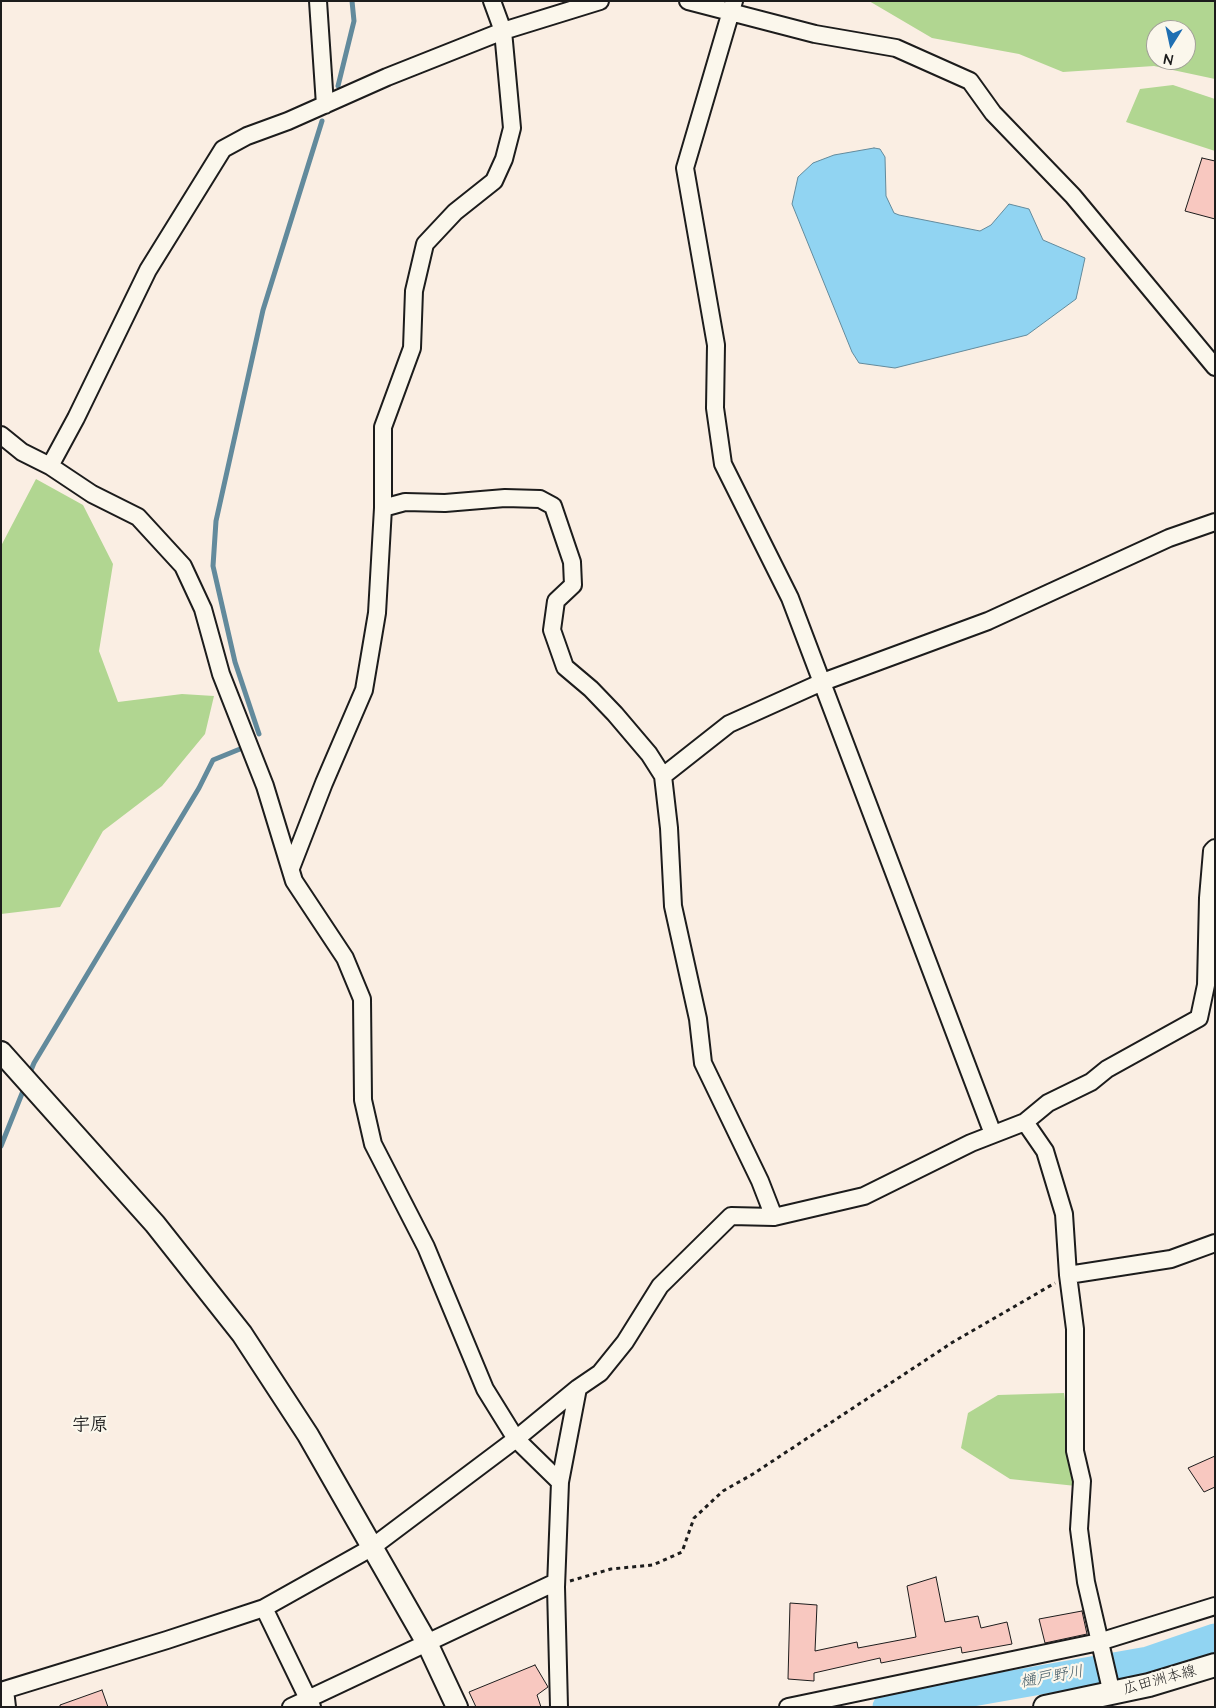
<!DOCTYPE html>
<meta charset="utf-8">
<style>
body{margin:0}
#map{position:relative;width:1216px;height:1708px;overflow:hidden;background:#faeee3;font-family:"Architects Daughter",sans-serif}
canvas{display:block}
.frame{position:absolute;inset:0;border:2px solid #1c1c1c;pointer-events:none}
.north{position:absolute;left:1146px;top:20px;width:50px;height:50px;box-sizing:border-box;background:#fbf7ec;border:1px solid #a29f99;border-radius:50%;rotate:190deg;font-size:14px;font-weight:700;line-height:20px;text-align:center;color:#1c1c1c}
.north::after{content:'';display:block;margin:auto;width:18px;height:22px;background:#1f6fb2;clip-path:polygon(50% 0,100% 100%,50% 72%,0 100%)}
</style>
<div id="map">
<canvas width="1216" height="1708"></canvas>
<div class="frame"></div>
<div class="north">N</div>
</div>
<script>
const context = document.querySelector('canvas').getContext('2d');
context.lineJoin = 'round';
function fill(path, color) { context.fillStyle = color; context.fill(path, 'evenodd'); }
const toPath = rows => new Path2D(rows.map(r => 'M' + r).join(''));
function stroke(path, color, width, dash) { context.strokeStyle = color; context.lineWidth = width; context.lineCap = dash ? 'butt' : 'round'; context.setLineDash(dash || []); context.stroke(path); }
function label(font, color, halo, rows, align = 'center') {
  context.font = font + ' "Architects Daughter","Klee One",sans-serif'; context.lineWidth = 4.5; context.setLineDash([]); context.textBaseline = 'middle'; context.strokeStyle = halo; context.fillStyle = color; for (const [text, x, y, turn = 0] of rows) {
    context.save(); context.translate(x, y); context.rotate((+turn || 0) * Math.PI / 180); context.textAlign = isNaN(turn) ? turn : align; if (halo) context.strokeText(text, 0, 0); context.fillText(text, 0, 0); context.restore();
  }
}
fill(toPath([
 [869,1,1215,1,1215,79,1154,66,1063,72,1019,54,932,38],
 [1156,30,1186,30,1186,60,1156,60],
 [1173,85,1215,99,1215,151,1126,122,1140,89],
 [36,479,83,505,113,564,99,651,118,702,182,694,214,696,205,734,162,786,103,831,60,907,1,914,1,546],
 [1064,1393,1076,1486,1010,1479,961,1448,968,1413,998,1395]
]), '#b1d691');
const water = toPath([
 [874,148,880,149,885,157,886,196,894,213,899,215,980,231,991,225,1009,204,1029,209,1043,240,1085,258,1076,299,1027,335,895,368,859,363,852,352,792,204,798,177,813,163,834,155,874,148]
]);
fill(water, '#91d4f2');
stroke(water, '#628a9c', 1);
stroke(toPath([
 [338,86,354,21,352,1],
 [259,734,235,662,213,566,216,521,263,310,322,121],
 [29,1075,34,1063,199,788,213,760,240,749],
 [1,1146,25,1086]
]), '#628a9c', 5);
stroke(toPath([
 [887,1707,1148,1661,1215,1638]
]), '#91d4f2', 29);
const building = toPath([
 [1202,158,1215,161,1215,219,1185,211,1202,158],
 [1215,1456,1215,1487,1204,1492,1188,1468,1215,1456],
 [936,1577,945,1622,978,1616,981,1628,1007,1622,1012,1644,962,1653,961,1647,881,1663,880,1658,814,1673,814,1681,788,1679,790,1603,817,1605,815,1651,857,1642,858,1648,916,1637,907,1586,936,1577],
 [1082,1611,1087,1634,1045,1643,1039,1619,1082,1611],
 [535,1665,548,1687,537,1695,541,1707,476,1707,469,1692,535,1665],
 [102,1690,108,1707,60,1707,60,1705,102,1690]
]);
fill(building, '#f8c8c0');
stroke(building, '#1c1c1c', 1);
const minor = toPath([
 [318,1,325,105],
 [688,1,815,34,896,48,970,81,993,113,1073,196,1215,367],
 [734,1,685,168,716,345,715,408,723,464,790,598,993,1134],
 [1,435,22,452,50,466,92,494,138,517,183,566,203,609,221,674,265,786,294,881,345,958,362,999,363,1100,373,1144,426,1247,485,1389,516,1439,560,1482],
 [50,466,76,418,148,270,223,149,247,136,288,121,387,77,503,31,600,1],
 [383,508,405,502,445,503,505,498,540,499,553,506,572,562,573,585,556,601,552,630,565,667,591,689,615,714,649,754,663,776,669,828,673,906,698,1019,703,1063,760,1181,774,1217],
 [663,776,729,724,820,683,988,621,1169,538,1215,522],
 [291,868,324,783,364,690,377,613,383,508,383,427,412,348,414,291,425,244,455,212,494,181,504,159,512,128,503,31,492,1],
 [1025,1122,1048,1103,1091,1082,1107,1069,1199,1018,1206,985,1208,898,1212,851,1215,848],
 [1068,1275,1171,1259,1215,1243],
 [264,1608,312,1707],
 [5,1690,7,1707],
 [1,1691,167,1640,264,1608,371,1548,516,1439,578,1388,600,1373,625,1342,660,1286,731,1216,774,1217,864,1196,971,1143,1025,1122,1045,1151,1064,1214,1068,1275,1075,1329,1075,1451,1082,1481,1079,1529,1086,1582,1112,1694],
 [291,1707,556,1582],
 [559,1707,556,1587,560,1482,578,1388],
 [788,1707,1099,1642,1215,1606]
]);
const tertiary = toPath([
 [1,1052,155,1224,242,1334,308,1435,427,1643,457,1707]
]);
const secondary = toPath([
 [1045,1707,1149,1685,1215,1665]
]);
stroke(minor, '#1c1c1c', 20);
stroke(tertiary, '#1c1c1c', 24);
stroke(secondary, '#1c1c1c', 26);
stroke(toPath([
 [570,1581,611,1569,653,1565,682,1552,694,1518,723,1491,753,1474,953,1342,1055,1283]
]), '#1c1c1c', 3, [4, 4]);
stroke(minor, '#fbf7ec', 16);
stroke(tertiary, '#fbf7ec', 20);
stroke(secondary, '#fbf7ec', 22);
label('15px', '#1c1c1c', '#fbf7ec', [
 ["広田洲本線",1160,1681,-15]
]);
label('italic 16px', '#455c67', '#fbf7ec', [
 ["樋戸野川",1052,1678,-10]
]);
label('bold 18px', '#1c1c1c', '#fbf7ec', [
 ["宇原",90,1426]
]);
</script>
